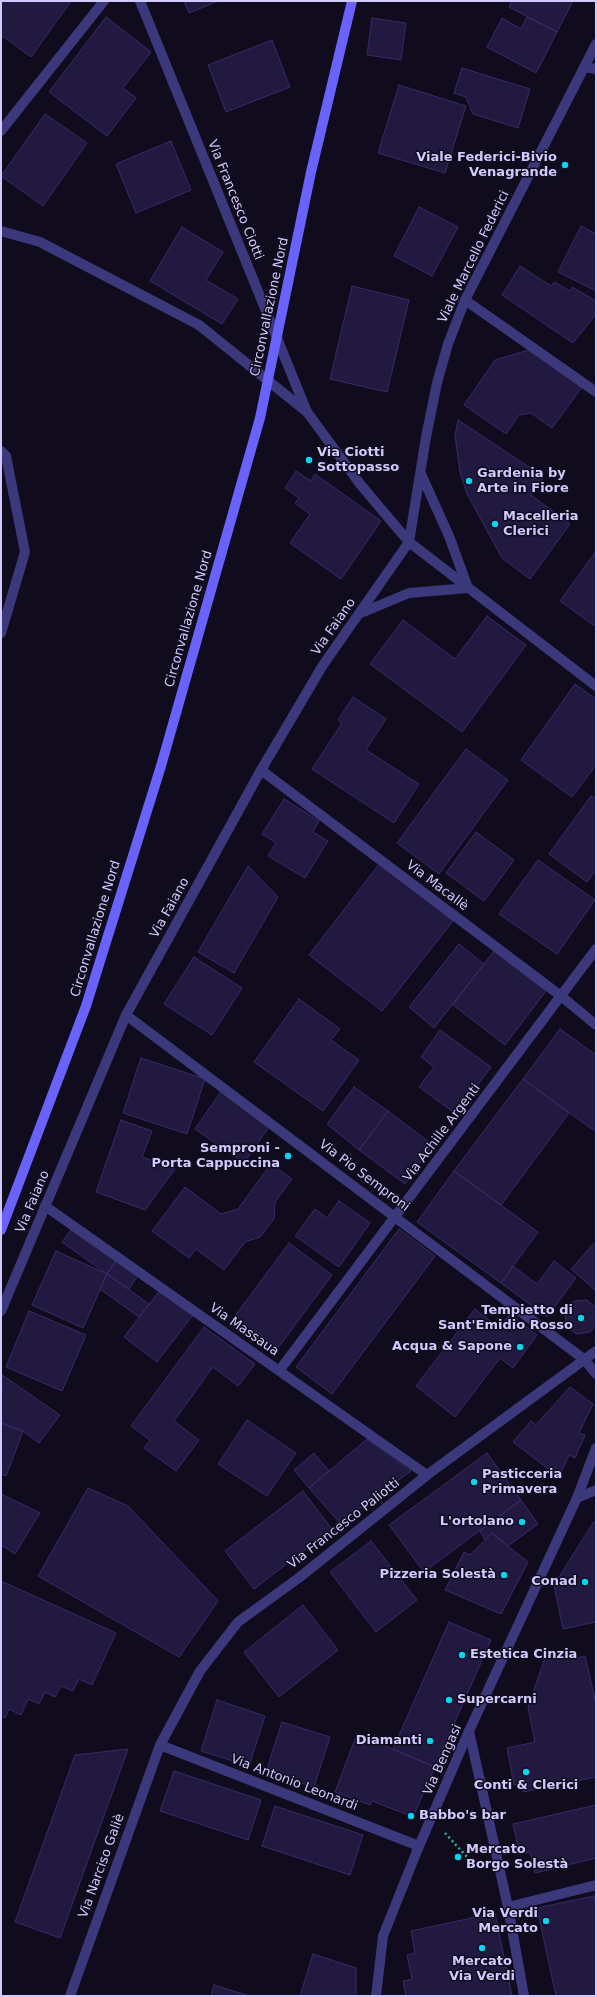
<!DOCTYPE html>
<meta charset="utf-8">
<style>
body{margin:0}
#map{position:relative;width:597px;height:1997px;overflow:hidden;background:#100c1e;font-family:"DejaVu Sans",sans-serif}
canvas{display:block}
.frame{position:absolute;inset:0;border:2px solid #d1cafe;pointer-events:none}
</style>
<div id="map">
<canvas width="597" height="1997"></canvas>
<div class="frame"></div>
</div>
<script>
const context = document.querySelector('canvas').getContext('2d');
context.lineJoin = 'round';
function fill(path, color) { context.fillStyle = color; context.fill(path, 'evenodd'); }
const toPath = rows => new Path2D(rows.map(r => 'M' + r).join(''));
function stroke(path, color, width, dash) { context.strokeStyle = color; context.lineWidth = width; context.lineCap = dash ? 'butt' : 'round'; context.setLineDash(dash || []); context.stroke(path); }
function label(font, color, halo, rows, align = 'center') {
  context.font = font + ' "DejaVu Sans",sans-serif'; context.lineWidth = 3; context.setLineDash([]); context.textBaseline = 'middle'; context.strokeStyle = halo; context.fillStyle = color; for (const [text, x, y, turn = 0] of rows) {
    context.save(); context.translate(x, y); context.rotate((+turn || 0) * Math.PI / 180); context.textAlign = isNaN(turn) ? turn : align; if (halo) context.strokeText(text, 0, 0); context.fillText(text, 0, 0); context.restore();
  }
}
const building = toPath([
 [1,1,71,1,31,57,1,35,1,1],
 [184,1,218,1,189,13,184,1],
 [512,1,573,1,557,32,509,7,512,1],
 [106,17,151,52,123,88,136,98,107,136,49,92,106,17],
 [527,17,557,32,536,73,487,47,502,18,521,29,527,17],
 [372,18,406,23,401,60,367,55,372,18],
 [272,40,290,87,226,112,208,65,272,40],
 [462,68,530,89,518,128,473,114,466,97,454,93,462,68],
 [399,85,466,106,445,173,378,153,399,85],
 [45,114,87,143,43,206,1,176,45,114],
 [171,141,191,190,136,213,116,164,171,141],
 [419,207,458,227,432,276,394,256,419,207],
 [581,226,596,234,596,291,558,272,581,226],
 [182,227,223,252,206,280,238,299,222,324,150,281,182,227],
 [520,266,551,286,554,282,570,291,572,287,596,301,596,314,573,343,502,295,520,266],
 [352,286,409,300,387,392,330,379,352,286],
 [532,349,583,386,552,428,531,413,519,415,506,434,464,405,495,360,532,349],
 [458,420,544,477,531,495,570,524,530,579,502,558,467,494,460,472,455,435,458,420],
 [296,471,311,481,315,474,381,521,341,579,290,543,310,514,295,503,299,498,285,488,296,471],
 [596,551,596,627,560,601,596,551],
 [487,616,526,645,462,732,370,664,403,620,455,659,487,616],
 [575,684,596,699,596,765,572,797,521,760,575,684],
 [353,697,386,719,366,750,419,784,394,823,312,769,342,723,338,720,353,697],
 [466,749,508,780,439,874,397,843,466,749],
 [591,796,596,799,596,870,587,882,549,854,591,796],
 [284,799,319,821,313,832,328,841,305,878,268,856,276,843,262,834,284,799],
 [476,832,514,860,484,901,446,873,476,832],
 [538,860,595,900,557,954,499,914,538,860],
 [380,863,453,921,382,1011,309,955,380,863],
 [248,866,278,897,234,973,198,952,248,866],
 [459,944,484,964,434,1028,409,1007,459,944],
 [494,951,546,991,505,1045,453,1005,494,951],
 [194,957,242,988,212,1035,164,1004,194,957],
 [299,999,340,1029,331,1040,359,1060,323,1111,254,1062,299,999],
 [560,1029,596,1055,596,1132,523,1079,560,1029],
 [440,1030,491,1067,456,1114,419,1087,434,1067,421,1057,440,1030],
 [141,1058,205,1079,187,1134,123,1113,141,1058],
 [523,1079,569,1113,501,1205,454,1171,523,1079],
 [354,1087,388,1111,359,1150,327,1124,354,1087],
 [222,1090,271,1124,244,1163,195,1129,222,1090],
 [388,1111,433,1145,405,1184,359,1150,388,1111],
 [121,1120,152,1131,142,1157,175,1169,145,1210,96,1192,121,1120],
 [271,1164,292,1179,275,1202,274,1219,260,1237,245,1242,224,1270,196,1249,189,1258,152,1231,185,1187,221,1214,238,1209,271,1164],
 [454,1171,538,1232,501,1283,417,1222,454,1171],
 [339,1201,370,1223,339,1267,295,1236,315,1209,327,1218,339,1201],
 [73,1227,118,1258,107,1274,62,1242,73,1227],
 [399,1229,435,1256,332,1394,296,1367,399,1229],
 [596,1241,596,1291,571,1269,596,1241],
 [289,1243,332,1275,278,1348,235,1316,289,1243],
 [56,1251,107,1274,83,1328,32,1305,56,1251],
 [118,1258,139,1274,129,1289,107,1274,118,1258],
 [554,1261,576,1278,547,1317,501,1283,513,1266,537,1284,554,1261],
 [107,1274,149,1304,139,1317,100,1289,107,1274],
 [160,1290,193,1315,157,1362,124,1337,160,1290],
 [587,1300,596,1308,596,1325,590,1332,576,1334,566,1325,565,1311,574,1301,587,1300],
 [475,1309,499,1328,510,1314,537,1335,513,1368,500,1358,455,1417,416,1386,475,1309],
 [29,1311,86,1335,62,1391,6,1367,29,1311],
 [204,1327,255,1364,238,1386,213,1367,174,1421,199,1440,176,1471,144,1448,150,1440,131,1426,204,1327],
 [2,1375,60,1415,39,1443,23,1431,1,1423,2,1375],
 [570,1387,593,1404,579,1433,585,1435,575,1458,569,1455,559,1477,513,1442,531,1421,536,1425,570,1387],
 [247,1420,296,1453,267,1496,218,1464,247,1420],
 [1,1423,23,1431,6,1476,1,1474,1,1423],
 [367,1439,411,1471,340,1523,309,1488,367,1439],
 [314,1453,329,1471,309,1488,294,1470,314,1453],
 [487,1453,521,1500,424,1572,389,1525,487,1453],
 [88,1488,128,1506,218,1601,179,1657,38,1576,88,1488],
 [303,1491,332,1529,254,1589,225,1551,303,1491],
 [1,1494,40,1513,15,1554,1,1545,1,1494],
 [521,1500,538,1524,508,1546,492,1533,485,1540,480,1531,521,1500],
 [596,1522,596,1622,563,1629,554,1585,593,1523,596,1522],
 [492,1533,528,1562,501,1614,445,1590,464,1552,470,1555,492,1533],
 [371,1541,417,1600,376,1632,330,1572,371,1541],
 [1,1581,116,1633,92,1685,79,1679,73,1691,61,1686,55,1697,45,1692,39,1704,28,1699,21,1715,9,1709,5,1718,1,1716,1,1581],
 [303,1605,338,1650,279,1697,244,1652,303,1605],
 [449,1622,491,1640,435,1767,393,1749,449,1622],
 [574,1654,573,1659,585,1656,596,1704,596,1777,523,1792,522,1783,514,1785,507,1748,535,1742,528,1707,546,1655,574,1654],
 [217,1700,265,1716,249,1766,201,1751,217,1700],
 [282,1722,330,1737,314,1787,266,1772,282,1722],
 [357,1734,435,1767,413,1817,372,1801,370,1805,335,1792,357,1734],
 [128,1749,60,1938,15,1922,75,1755,128,1749],
 [174,1771,261,1800,248,1840,160,1811,174,1771],
 [596,1805,596,1858,535,1873,530,1852,520,1854,513,1824,596,1805],
 [275,1806,363,1835,350,1875,262,1846,275,1806],
 [594,1896,596,1904,596,1996,556,1996,537,1908,594,1896],
 [495,1913,512,1996,406,1996,403,1981,412,1979,407,1955,415,1953,411,1931,495,1913],
 [313,1954,356,1968,356,1996,300,1996,313,1954],
 [214,1985,250,1996,211,1996,214,1985]
]);
fill(building, '#21193f');
stroke(building, '#382b6a', 1);
stroke(toPath([
 [445,1833,478,1869]
]), '#2fada8', 2.5, [2, 3]);
stroke(toPath([
 [1,231,40,242,199,325,307,412],
 [1,451,6,456,25,552,1,633]
]), '#3b387c', 10);
stroke(toPath([
 [584,67,596,69],
 [1,131,104,1],
 [465,300,596,392],
 [261,770,561,996,596,1025],
 [126,1015,585,1360,596,1374],
 [45,1206,427,1475],
 [279,1371,596,949],
 [577,1498,596,1448],
 [469,1731,508,1907,524,1996],
 [160,1745,419,1846],
 [508,1907,596,1885],
 [70,1996,160,1745,200,1671,238,1622,300,1577,427,1475,596,1351]
]), '#3b387c', 10);
stroke(toPath([
 [140,1,307,412,360,484,409,542,596,686],
 [421,474,449,536,468,588],
 [361,613,409,593,468,588],
 [1,1311,126,1015,261,770,323,665,409,542,426,437,437,383,448,344,465,300,596,44],
 [376,1996,383,1936,419,1846,469,1731,576,1500,577,1498,596,1490]
]), '#3b387c', 10);
stroke(toPath([
 [1,1230,86,1006,161,766,260,418]
]), '#6962fd', 10);
stroke(toPath([
 [260,418,311,172,352,1]
]), '#6962fd', 10);
for (const [x, y, r, color] of [
 [565,165,4,"#04d5f1"],
 [309,460,4,"#04d5f1"],
 [469,481,4,"#04d5f1"],
 [495,524,4,"#04d5f1"],
 [288,1156,4,"#04d5f1"],
 [581,1318,4,"#04d5f1"],
 [520,1347,4,"#04d5f1"],
 [474,1482,4,"#04d5f1"],
 [522,1522,4,"#04d5f1"],
 [504,1575,4,"#04d5f1"],
 [585,1582,4,"#04d5f1"],
 [462,1655,4,"#04d5f1"],
 [449,1700,4,"#04d5f1"],
 [430,1741,4,"#04d5f1"],
 [526,1772,4,"#04d5f1"],
 [411,1816,4,"#04d5f1"],
 [458,1857,4,"#04d5f1"],
 [546,1921,4,"#04d5f1"],
 [482,1948,4,"#04d5f1"]
]) { const dot = new Path2D(); dot.arc(x, y, r, 0, 2 * Math.PI); context.fillStyle = color; context.fill(dot); stroke(dot, '#100c1e', 1.5); }
label('bold 13px', '#d1cafe', '#100c1e', [
 ["Viale Federici-Bivio",557,158],
 ["Venagrande",557,173],
 ["Via Ciotti",317,453,"left"],
 ["Sottopasso",317,468,"left"],
 ["Gardenia by",477,474,"left"],
 ["Arte in Fiore",477,489,"left"],
 ["Macelleria",503,517,"left"],
 ["Clerici",503,532,"left"],
 ["Semproni -",280,1149],
 ["Porta Cappuccina",280,1164],
 ["Tempietto di",573,1311],
 ["Sant'Emidio Rosso",573,1326],
 ["Acqua & Sapone",512,1347],
 ["Pasticceria",482,1475,"left"],
 ["Primavera",482,1490,"left"],
 ["L'ortolano",514,1522],
 ["Pizzeria Solestà",496,1575],
 ["Conad",577,1582],
 ["Estetica Cinzia",470,1655,"left"],
 ["Supercarni",457,1700,"left"],
 ["Diamanti",422,1741],
 ["Conti & Clerici",526,1786,"center"],
 ["Babbo's bar",419,1816,"left"],
 ["Mercato",466,1850,"left"],
 ["Borgo Solestà",466,1865,"left"],
 ["Via Verdi",538,1914],
 ["Mercato",538,1929],
 ["Mercato",482,1962,"center"],
 ["Via Verdi",482,1977,"center"]
], 'right');
label('13px', '#d1cafe', '#100c1e', [
 ["Via Francesco Ciotti",235,200,68],
 ["Viale Marcello Federici",474,257,-64],
 ["Circonvallazione Nord",270,307,-78],
 ["Circonvallazione Nord",189,619,-74],
 ["Via Faiano",334,627,-55],
 ["Via Macallè",437,886,37],
 ["Via Faiano",170,908,-61],
 ["Circonvallazione Nord",96,929,-73],
 ["Via Achille Argenti",442,1133,-53],
 ["Via Pio Semproni",364,1176,37],
 ["Via Faiano",33,1202,-67],
 ["Via Massaua",244,1330,35],
 ["Via Francesco Paliotti",344,1524,-38],
 ["Via Bengasi",443,1760,-66],
 ["Via Antonio Leonardi",294,1783,21],
 ["Via Narciso Galiè",102,1866,-70]
]);
</script>
